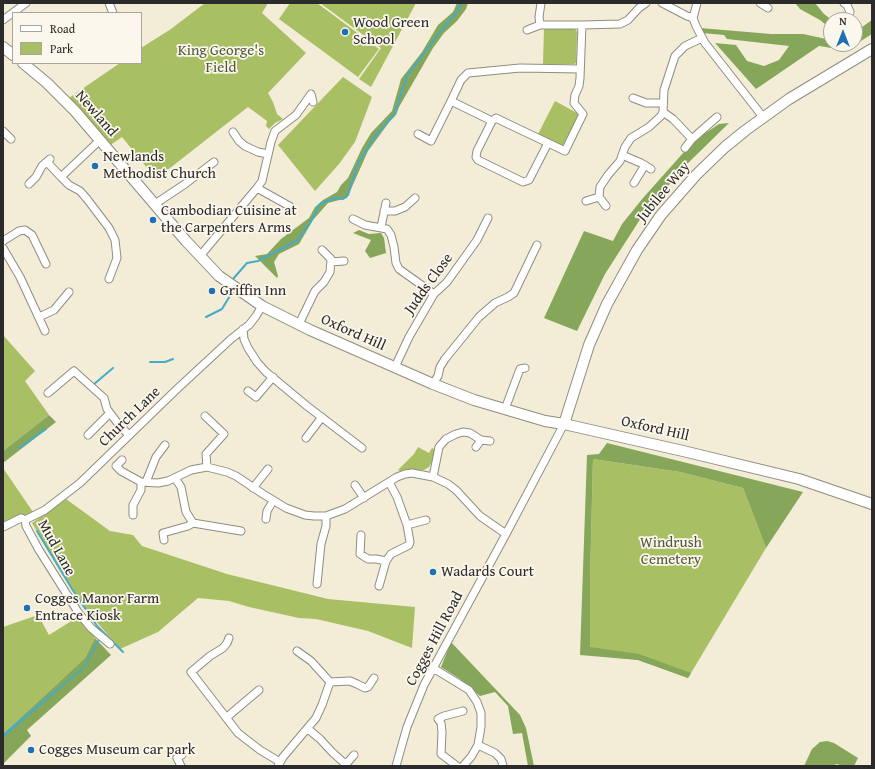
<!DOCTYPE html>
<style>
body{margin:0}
#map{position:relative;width:875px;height:769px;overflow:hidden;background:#f3edd7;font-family:"Gentium Book Plus",serif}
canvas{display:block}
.frame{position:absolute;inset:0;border:4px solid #2b2b2b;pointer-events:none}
.legend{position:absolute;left:12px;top:12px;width:130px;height:52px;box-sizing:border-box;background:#fbf7ec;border:1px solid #a8a59f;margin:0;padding:5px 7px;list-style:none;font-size:12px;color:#2b2b2b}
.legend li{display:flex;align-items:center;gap:8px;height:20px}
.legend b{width:20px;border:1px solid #a8a59f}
.north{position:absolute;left:823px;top:12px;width:40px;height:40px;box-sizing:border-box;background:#fbf7ec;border:1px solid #a8a59f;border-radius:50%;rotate:0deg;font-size:11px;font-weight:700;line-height:16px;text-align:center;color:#2b2b2b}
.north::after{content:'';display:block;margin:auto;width:14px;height:18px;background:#1f6fb2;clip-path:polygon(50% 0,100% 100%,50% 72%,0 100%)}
</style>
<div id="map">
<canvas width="875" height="769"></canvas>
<div class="frame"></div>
<ul class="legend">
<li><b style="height:5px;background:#fff"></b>Road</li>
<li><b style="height:11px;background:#a9bf64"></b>Park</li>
</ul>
<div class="north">N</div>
</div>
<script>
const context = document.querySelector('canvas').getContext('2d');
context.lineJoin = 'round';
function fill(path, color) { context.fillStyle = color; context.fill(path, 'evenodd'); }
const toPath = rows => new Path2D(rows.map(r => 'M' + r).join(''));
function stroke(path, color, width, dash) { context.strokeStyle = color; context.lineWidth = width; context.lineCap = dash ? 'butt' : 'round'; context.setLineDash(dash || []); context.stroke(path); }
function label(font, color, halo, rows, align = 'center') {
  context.font = font + ' "Gentium Book Plus",serif'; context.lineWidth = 3.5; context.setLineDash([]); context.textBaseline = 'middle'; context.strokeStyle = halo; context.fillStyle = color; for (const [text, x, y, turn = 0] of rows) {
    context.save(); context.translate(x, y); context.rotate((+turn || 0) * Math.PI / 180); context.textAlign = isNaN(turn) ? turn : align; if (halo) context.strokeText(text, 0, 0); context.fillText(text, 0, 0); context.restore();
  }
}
fill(toPath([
 [205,3,268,3,262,13,306,53,268,93,273,102,277,114,283,119,275,123,269,129,266,126,267,121,248,107,156,179,122,137,109,146,69,98,120,63,141,63,141,48,171,29],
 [290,3,317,3,379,49,358,77,279,19],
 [320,3,416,3,371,87,359,79,381,48],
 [544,28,575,29,577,32,576,63,574,64,543,64],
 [343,77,372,97,355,142,339,164,315,191,278,145],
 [555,101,579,114,563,145,562,146,538,134],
 [3,335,35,371,25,381,49,415,3,451],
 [418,447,429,453,432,448,434,449,435,451,432,462,429,467,424,470,400,471,398,470,414,454],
 [593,459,680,472,743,488,766,548,688,678,638,660,590,655,590,581],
 [3,468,33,512,29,515,15,517,3,522],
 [66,499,110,531,133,535,142,546,227,574,328,599,415,607,412,648,368,631,316,619,299,618,249,607,229,601,198,598,158,632,120,649,82,605,32,523],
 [38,615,49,635,81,615,95,638,85,658,3,734,3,627]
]), '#a9bf64');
fill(toPath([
 [457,3,468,3,466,9,457,21,444,33,433,48,399,107,396,115,390,121,368,151,347,198,328,203,313,220,299,244,279,254,274,262,278,276,277,278,255,256,267,254,281,239,309,218,315,207,323,200,337,192,341,185,348,178,362,148,371,133,392,111,401,79,422,52,438,25,453,12],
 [795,3,815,3,824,14,832,20,831,29,820,20,800,9],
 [872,20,872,34,856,44,841,52,838,49,819,46,756,89,715,43,736,45,747,61,764,66,779,60,789,46,727,39,724,35,702,33,700,28,771,34,803,34,831,40,831,44,855,44,855,32],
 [729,123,684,167,639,221,605,274,577,331,544,318,584,231,613,241,622,224,643,198,684,152,704,134,719,124],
 [359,230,369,234,381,233,384,238,386,253,370,258,365,251,371,240,353,233],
 [49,415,56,422,3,463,3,451],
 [607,443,803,492,766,548,743,488,680,472,593,459,590,581,590,647,639,654,691,673,688,678,638,660,580,655,587,455,599,454],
 [95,638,111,655,27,730,31,736,3,764,3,734,85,658],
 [451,642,520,715,526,728,534,766,528,766,522,733,513,734,508,706,495,692,480,696,460,679,441,667],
 [827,741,834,743,858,758,854,766,840,766,838,764,829,766,804,766,812,749,820,742]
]), '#86a65a');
fill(toPath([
 [99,638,100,640,84,668,6,735,3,738,4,733,83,667]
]), '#47abc7');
stroke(toPath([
 [233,279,247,263,258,261,298,240,310,223,320,204,335,198,343,199,348,195,358,163,375,136,394,115,407,76,443,28,456,13,462,3],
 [206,317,222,309,231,294],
 [150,362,165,362,173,359],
 [93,385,113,368],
 [19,448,46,429],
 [37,531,72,589,97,626,123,652]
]), '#47abc7', 2);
const street = toPath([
 [109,3,113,13],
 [662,3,687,16,693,18,696,26,705,43,763,117],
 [760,3,768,8],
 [844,3,847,5,850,12],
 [693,18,697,3],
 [3,20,26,3],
 [540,25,539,17,541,3],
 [527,30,540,25,582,25],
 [580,69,520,68,468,73,461,80,451,101,492,121,496,118,502,121,565,151,583,114,574,103,575,95,579,86,580,78,582,25,620,24,628,20,639,8,646,3],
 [633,98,646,103,663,103],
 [663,112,673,119,692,139],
 [492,121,477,151,476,157,478,160,523,182,529,180,548,143],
 [3,131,11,139],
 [233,132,239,141,245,146,258,152,268,154],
 [418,134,431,141,451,101],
 [100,140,61,177,69,185,80,191,87,199,109,228,115,240,117,258,109,279],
 [685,148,692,139,717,117],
 [622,155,641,163,651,169],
 [47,162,61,177],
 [634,183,645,165],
 [29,184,36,177,42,166,50,159],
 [257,188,291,207],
 [599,197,606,206],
 [586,201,599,197,600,187,608,175,620,161,625,147,631,138,649,127,661,116,663,112,664,90,675,56,685,46,702,38],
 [155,204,185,184,214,162],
 [384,211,395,211,405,207,415,198],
 [353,219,365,225,387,229,391,235,394,247,396,263,399,269,434,294],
 [381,227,386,203],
 [3,241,19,231,25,230,32,235,46,264],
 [3,248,20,277,45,331],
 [200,256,257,188,262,181,271,142,275,131,296,115,311,94,313,102],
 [331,262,344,261],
 [39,317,54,310,69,292],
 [299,324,315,291,324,282,330,272,331,259,322,250],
 [243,329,244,339,248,348,257,362,266,372,307,406,362,448],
 [395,367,409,337,434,294,447,282,477,240,488,218],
 [433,384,438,376,440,367,445,359,479,317,495,303,508,297,514,293,537,245],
 [248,391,256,397,273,377],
 [48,393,74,371,104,398,107,409,119,425,129,435],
 [505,409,520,369,525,368],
 [205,416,224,434,206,454,207,467],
 [88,435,110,413],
 [306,438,322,417],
 [476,447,481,440],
 [122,460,116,466,121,471,141,482],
 [433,477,439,447,446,439,456,434,463,432,470,433,481,440,490,441],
 [175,478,181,487,186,512,193,523,241,531],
 [146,482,156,457,165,445],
 [355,485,364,498],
 [253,488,268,469],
 [133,515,133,505,141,490,141,482,158,483,168,481,191,470,207,467,227,472,236,476,263,494,286,508,305,515,314,516,326,516,345,509,397,477,405,474,412,473,433,477,448,484,456,490,480,516,506,534],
 [266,519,267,511,273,501],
 [25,520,26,526,39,550,78,612,91,628,110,644],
 [407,525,426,520],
 [3,527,21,518,25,520,45,510,80,483,176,390,231,339,249,325,256,316,262,306],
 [361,535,360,554,368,559,376,559,386,561,391,554,409,545,410,542,407,525,397,497,389,482],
 [164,540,163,533,188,526,193,523],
 [317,584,321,544,326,526,326,516],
 [379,586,386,561],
 [229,638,227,643,223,648,210,656,191,672,238,733,260,750,280,762],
 [433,668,469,690,477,702,481,713,481,727,478,745,471,757,463,766],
 [330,682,350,681,357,684,365,688,368,687,374,678],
 [227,717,259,690],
 [308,729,320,739,332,752,343,762,347,763,354,755],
 [478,745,495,753,501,759,503,766],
 [181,766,177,758,182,755],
 [278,766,283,757,316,718,322,705,330,682,311,661,297,651],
 [396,766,407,727,424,685,506,534,564,424],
 [457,766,441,754,442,732,441,723,438,719,444,716,463,711]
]);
const secondary = toPath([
 [3,47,13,55],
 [23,63,47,83,75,111,186,241,219,276,262,306,310,330,433,384,474,400,545,421,564,424,683,451,799,479,872,504],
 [564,424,589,345,607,304,637,250,661,215,696,175,725,147,746,130,789,99,872,49]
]);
stroke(street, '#8f8c81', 9);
stroke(secondary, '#8f8c81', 12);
stroke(street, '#fff', 7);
stroke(secondary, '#fff', 10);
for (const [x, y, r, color] of [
 [345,32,4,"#1f6fb2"],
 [95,166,4,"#1f6fb2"],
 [153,220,4,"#1f6fb2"],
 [212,291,4,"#1f6fb2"],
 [433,572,4,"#1f6fb2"],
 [27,608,4,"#1f6fb2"],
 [31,750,4,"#1f6fb2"]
]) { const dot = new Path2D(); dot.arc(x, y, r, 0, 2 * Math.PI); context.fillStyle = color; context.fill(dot); stroke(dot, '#fbf7ec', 1.5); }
label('15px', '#2b2b2b', '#fbf7ec', [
 ["Wood Green",353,23],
 ["School",353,40],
 ["Newlands",103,157],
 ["Methodist Church",103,174],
 ["Cambodian Cuisine at",161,211],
 ["the Carpenters Arms",161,228],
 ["Griffin Inn",220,291],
 ["Wadards Court",441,572],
 ["Cogges Manor Farm",35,599],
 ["Entrace Kiosk",35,616],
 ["Cogges Museum car park",39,750]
], 'left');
label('15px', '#51573c', '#fbf7ec', [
 ["King George's",221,51],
 ["Field",221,68],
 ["Windrush",671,543],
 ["Cemetery",671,560]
]);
label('15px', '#2b2b2b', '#fbf7ec', [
 ["Newland",96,114,49],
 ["Jubilee Way",664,192,-50],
 ["Judds Close",429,284,-54],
 ["Oxford Hill",353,333,24],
 ["Church Lane",130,417,-44],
 ["Oxford Hill",655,429,13],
 ["Mud Lane",56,548,61],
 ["Cogges Hill Road",435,639,-62]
]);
</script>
